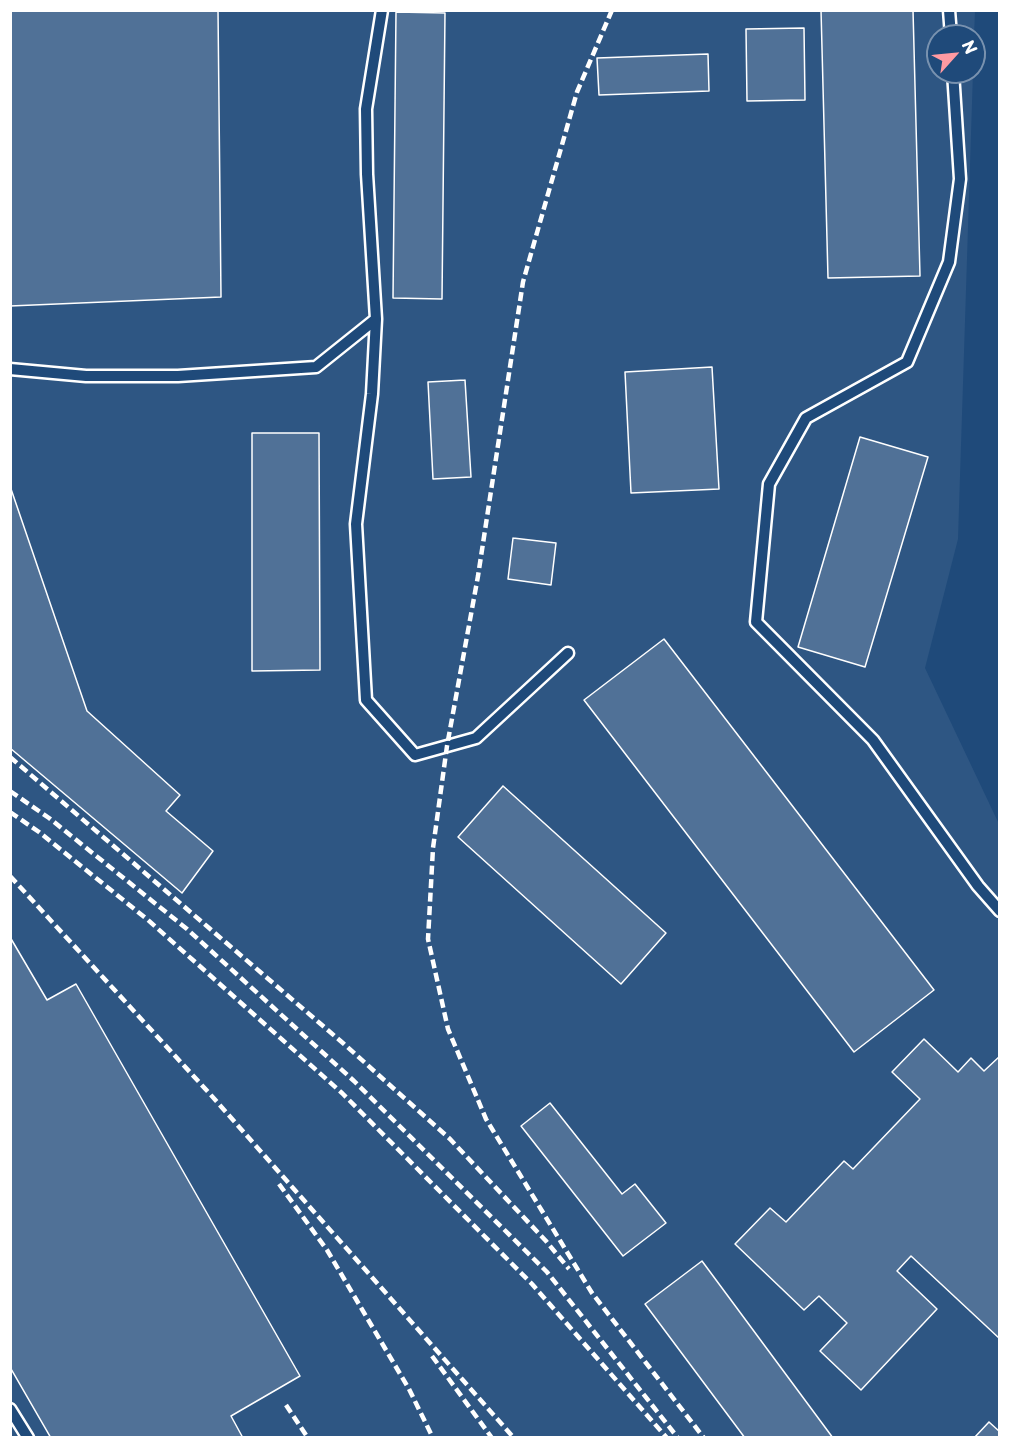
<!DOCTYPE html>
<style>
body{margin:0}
#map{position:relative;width:1010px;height:1448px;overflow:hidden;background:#1f4a7a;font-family:"Playpen Sans",sans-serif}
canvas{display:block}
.frame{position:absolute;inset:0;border:12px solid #fff;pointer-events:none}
.north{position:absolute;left:926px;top:24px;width:60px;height:60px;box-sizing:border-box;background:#1f4a7a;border:2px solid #7992af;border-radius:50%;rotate:63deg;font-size:16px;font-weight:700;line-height:24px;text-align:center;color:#fff}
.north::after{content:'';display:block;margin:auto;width:21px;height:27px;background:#ff9aa2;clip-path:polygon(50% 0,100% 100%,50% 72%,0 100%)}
</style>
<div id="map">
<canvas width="1010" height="1448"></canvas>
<div class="frame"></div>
<div class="north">N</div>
</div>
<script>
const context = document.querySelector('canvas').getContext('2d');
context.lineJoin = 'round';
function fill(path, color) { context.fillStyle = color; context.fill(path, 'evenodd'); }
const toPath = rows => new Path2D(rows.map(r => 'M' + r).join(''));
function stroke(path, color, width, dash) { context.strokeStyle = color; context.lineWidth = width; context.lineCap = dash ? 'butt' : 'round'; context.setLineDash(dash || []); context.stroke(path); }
fill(toPath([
 [10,11,975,11,974,36,938,36,938,72,973,72,958,539,925,668,999,824,999,1437,11,1437]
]), '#2e5683');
const building = toPath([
 [10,10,218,10,221,297,10,306,10,10],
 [821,10,913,10,920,276,828,278,821,10],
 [396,12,445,13,442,299,393,298,396,12],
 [804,28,805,100,747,101,746,29,804,28],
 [708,54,709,91,599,95,597,58,708,54],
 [712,367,719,489,631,493,625,372,712,367],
 [465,380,471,477,433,479,428,382,465,380],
 [252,433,319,433,320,670,252,671,252,433],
 [860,437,928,457,865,667,798,647,860,437],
 [10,486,87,711,180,795,166,811,213,851,182,893,10,748,10,486],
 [513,538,556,543,551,585,508,579,513,538],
 [664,639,934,990,854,1052,584,700,664,639],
 [503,786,666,933,621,984,458,837,503,786],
 [10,937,47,1000,76,984,300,1376,231,1416,243,1438,51,1438,10,1367,10,937],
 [924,1039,958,1072,971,1058,984,1071,1000,1056,1000,1339,911,1256,897,1271,937,1309,861,1390,820,1351,847,1323,819,1296,804,1310,735,1244,770,1208,786,1222,844,1161,853,1169,920,1099,892,1072,924,1039],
 [550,1103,622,1194,635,1184,666,1223,623,1256,521,1126,550,1103],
 [702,1261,833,1438,745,1438,645,1304,702,1261],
 [989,1422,1000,1432,1000,1438,974,1438,989,1422]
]);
fill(building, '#507197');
stroke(building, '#fff', 1.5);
const service = toPath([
 [949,10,951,36],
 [953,72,960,179,949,262,907,362,806,418,769,484,756,622,873,740,978,886,1000,911],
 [376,319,372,394,356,524,366,700,415,755,476,738,568,653],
 [10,369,86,376,178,376,316,367,376,319,367,174,366,109,382,10],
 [10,1409,28,1438]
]);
stroke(service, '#fff', 15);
stroke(service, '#1f4a7a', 10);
stroke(toPath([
 [612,10,577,92,523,282,478,576,447,746,433,848,428,939,448,1029,486,1119,592,1293,704,1438],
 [10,757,344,1044,450,1139,546,1241,569,1269],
 [10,791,49,818,187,929,354,1081,547,1272,678,1438],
 [10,812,39,832,148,920,342,1093,532,1284,667,1438],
 [10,876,210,1094,514,1438],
 [279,1184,327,1250,409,1389,433,1438],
 [432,1356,492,1438],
 [286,1405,308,1438]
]), '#fff', 4.5, [9, 4.5]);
</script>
